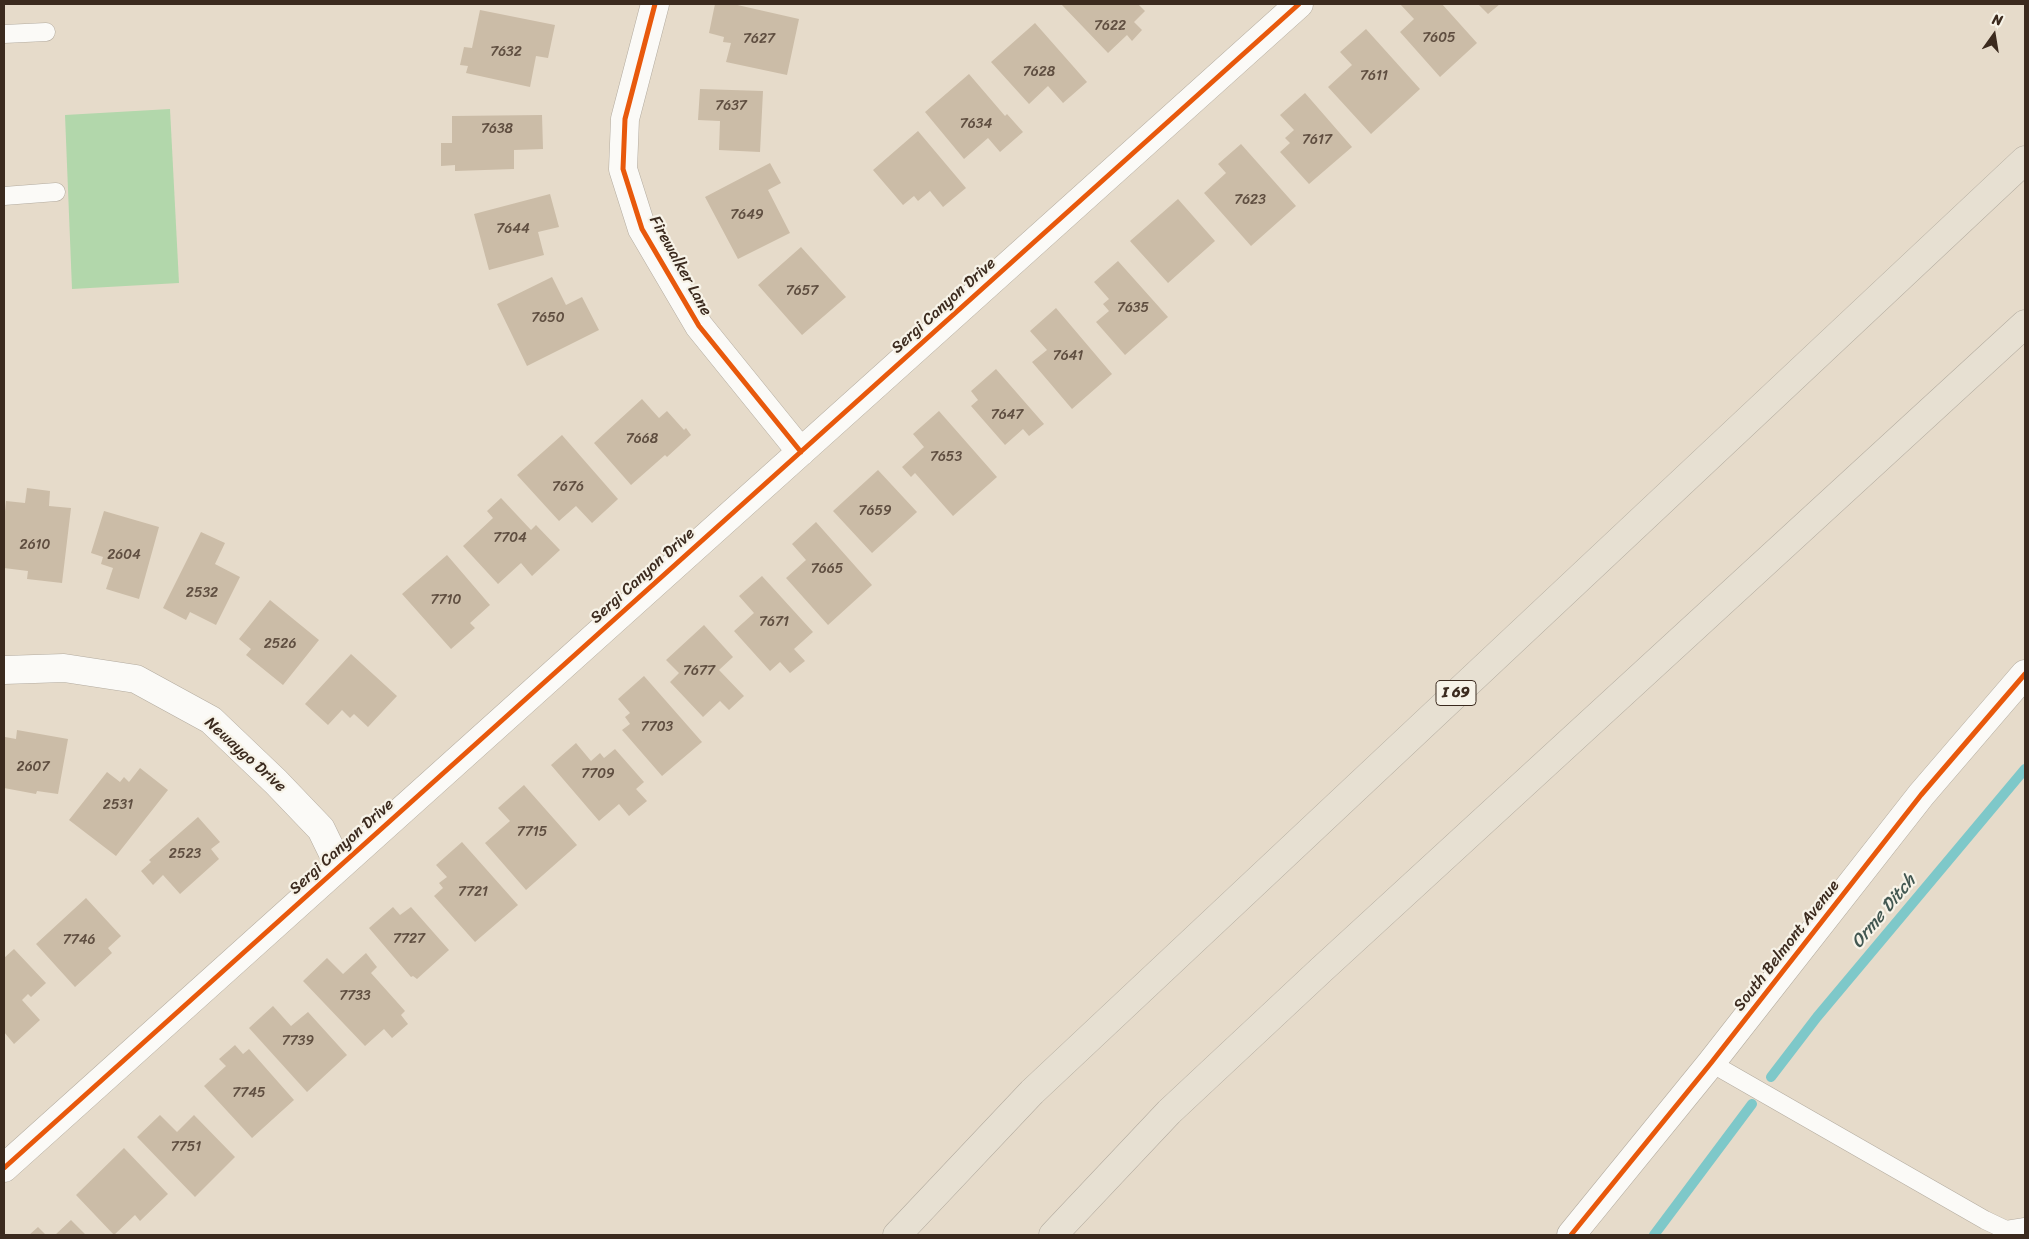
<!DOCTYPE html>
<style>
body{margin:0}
#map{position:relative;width:2029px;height:1239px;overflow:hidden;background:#e6dbca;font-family:Sriracha,sans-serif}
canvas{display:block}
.frame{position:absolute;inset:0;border:5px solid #3b2a1e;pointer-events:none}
.north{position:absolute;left:1969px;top:10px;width:50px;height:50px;-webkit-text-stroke:4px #f7f3e8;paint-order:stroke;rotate:13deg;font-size:14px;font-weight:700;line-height:20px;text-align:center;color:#3b2a1e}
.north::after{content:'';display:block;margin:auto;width:18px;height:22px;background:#3b2a1e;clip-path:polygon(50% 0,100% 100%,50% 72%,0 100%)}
</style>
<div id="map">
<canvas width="2029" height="1239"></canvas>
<div class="frame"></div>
<div class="north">N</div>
</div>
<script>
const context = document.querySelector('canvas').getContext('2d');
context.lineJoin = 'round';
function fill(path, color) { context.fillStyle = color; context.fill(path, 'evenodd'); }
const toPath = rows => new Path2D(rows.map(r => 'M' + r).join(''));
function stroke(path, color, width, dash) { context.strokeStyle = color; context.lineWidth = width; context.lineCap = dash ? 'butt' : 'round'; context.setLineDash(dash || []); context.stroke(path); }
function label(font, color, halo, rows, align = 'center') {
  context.font = font + ' Sriracha,sans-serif'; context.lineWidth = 4.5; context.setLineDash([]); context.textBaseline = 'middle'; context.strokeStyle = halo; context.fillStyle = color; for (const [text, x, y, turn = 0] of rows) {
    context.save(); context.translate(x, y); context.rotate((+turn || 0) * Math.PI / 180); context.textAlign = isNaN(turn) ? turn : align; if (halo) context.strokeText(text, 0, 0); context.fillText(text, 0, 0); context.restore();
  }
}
fill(toPath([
 [170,109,179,283,72,289,65,115]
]), '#b2d7ab');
stroke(toPath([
 [1771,1077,1817,1017,2025,769],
 [1654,1235,1752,1104]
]), '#7ec8c9', 10);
fill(toPath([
 [715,4,733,4,799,19,787,75,726,62,731,43,723,42,724,37,709,33],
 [1061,4,1138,4,1145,11,1134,22,1142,30,1132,41,1127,35,1108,53],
 [1400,4,1442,4,1477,43,1440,77,1400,32,1414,19],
 [1478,4,1500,4,1488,14],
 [480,10,555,25,548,58,536,56,530,87,466,73,468,66,460,65,464,47,472,48],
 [1035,23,1087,82,1063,103,1048,86,1029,104,991,62],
 [1366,29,1420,89,1371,134,1328,87,1352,65,1340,52],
 [969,74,1005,116,1007,114,1023,132,1000,152,988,138,964,159,925,112],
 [700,89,763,91,760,152,719,150,720,121,698,120],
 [1305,93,1352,147,1309,184,1280,152,1290,143,1285,138,1294,130,1280,115],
 [542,115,543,149,514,150,514,169,455,171,455,165,441,166,441,143,452,143,452,116],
 [918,131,966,188,943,207,930,191,918,201,914,196,903,205,873,170],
 [1241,144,1296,206,1251,246,1204,193,1226,173,1218,164],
 [770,163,781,183,768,190,790,233,738,259,705,197],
 [550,194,559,227,538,232,544,255,489,270,474,214],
 [1178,199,1215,241,1168,283,1130,241],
 [801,247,846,297,802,335,758,285],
 [1118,261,1168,317,1125,355,1096,322,1109,311,1103,304,1109,299,1094,282],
 [552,277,566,305,582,297,599,330,527,366,497,304],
 [1056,308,1112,374,1072,409,1032,362,1047,350,1030,331],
 [996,369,1044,424,1029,436,1023,429,1005,445,971,406,978,400,971,391],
 [642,399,659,418,667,411,684,430,686,428,691,435,667,457,665,455,631,485,594,443],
 [939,411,997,477,953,516,915,473,911,477,902,467,924,447,913,434],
 [562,435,618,499,592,523,576,506,559,521,517,475],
 [878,470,917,512,872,553,833,511],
 [27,488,50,491,49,506,71,508,62,583,27,579,28,571,4,568,4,522,6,501,25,503],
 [501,498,531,530,536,525,560,550,532,576,521,563,498,584,463,546,493,518,487,511],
 [104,511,159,527,139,599,106,589,113,568,101,564,103,557,91,553],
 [816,522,872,585,828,625,786,578,806,560,792,544],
 [201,532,225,543,215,564,240,577,216,625,190,612,186,620,163,608],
 [447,555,490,605,470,623,475,628,451,649,402,594],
 [762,576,813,632,794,649,805,661,790,673,780,662,770,671,734,631,754,613,739,596],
 [270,600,319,640,283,685,246,655,251,649,239,639],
 [704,625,733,657,719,670,744,696,729,710,720,701,703,717,670,682,679,673,666,660],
 [351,654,397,696,368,727,354,714,350,718,342,710,328,725,305,704],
 [644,676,702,742,662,776,622,730,630,724,625,717,630,713,618,699],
 [17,730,68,739,58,794,37,791,36,794,4,788,5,737,16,739],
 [576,743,591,761,600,753,604,758,615,749,644,782,636,789,647,801,629,816,619,804,599,821,551,765],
 [140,768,168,790,116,856,69,820,107,772,120,782,124,777,129,782],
 [524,785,577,845,526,890,485,843,510,821,498,808],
 [198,817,220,842,211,849,219,859,180,894,163,875,153,885,141,871,151,862,149,860],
 [462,842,518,905,475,942,434,896,443,888,439,883,447,877,436,865],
 [86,898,121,936,108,948,112,953,75,987,36,944],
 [393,907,400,915,411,907,449,950,417,979,413,976,411,977,369,928],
 [14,949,46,983,31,997,28,994,22,1000,40,1020,14,1044,4,1032,4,958],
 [366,953,377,967,371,973,405,1011,401,1015,408,1024,392,1038,384,1029,365,1046,303,981,327,958,343,974],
 [273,1006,291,1026,308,1012,347,1055,307,1092,249,1028],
 [235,1045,243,1054,249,1049,294,1100,252,1138,204,1086,226,1066,219,1059],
 [160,1115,177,1132,194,1115,235,1157,195,1197,137,1137],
 [124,1148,168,1194,140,1221,135,1215,114,1235,76,1195],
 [71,1220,86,1235,55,1235],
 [38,1227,46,1235,29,1235]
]), '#cbbca7');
const service = toPath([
 [4,34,46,32],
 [4,196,56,192],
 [1711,1063,1985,1220,2006,1230,2025,1227]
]);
const minor = toPath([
 [655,4,625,119,623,169,642,229,699,326,801,452],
 [4,670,64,668,136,679,211,720,276,782,321,829,339,866],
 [4,1168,1299,4],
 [1571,1235,1711,1063,1921,795,2025,674]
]);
const motorway = toPath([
 [897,1235,1032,1092,2025,160],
 [1053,1235,1169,1112,1321,970,2025,324]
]);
stroke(service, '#b3ab9f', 19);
stroke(minor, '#b3ab9f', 29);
stroke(motorway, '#b3ab9f', 29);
stroke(service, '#fbfaf7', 18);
stroke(minor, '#fbfaf7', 28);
stroke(motorway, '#e7e0d2', 28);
stroke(toPath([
 [655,4,625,119,623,169,642,229,699,326,801,452],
 [4,1168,1299,4],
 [1571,1235,1711,1063,1921,795,2025,674]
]), '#e8590c', 5);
label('14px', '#5f4e40', null, [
 ["7622",1110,26],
 ["7605",1439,38],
 ["7627",759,39],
 ["7632",506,52],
 ["7628",1039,72],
 ["7611",1374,76],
 ["7637",731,106],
 ["7634",976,124],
 ["7638",497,129],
 ["7617",1317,140],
 ["7623",1250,200],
 ["7649",747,215],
 ["7644",513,229],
 ["7657",802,291],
 ["7635",1133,308],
 ["7650",548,318],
 ["7641",1068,356],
 ["7647",1007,415],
 ["7668",642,439],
 ["7653",946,457],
 ["7676",568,487],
 ["7659",875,511],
 ["7704",510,538],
 ["2610",35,545],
 ["2604",124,555],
 ["7665",827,569],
 ["2532",202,593],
 ["7710",446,600],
 ["7671",774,622],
 ["2526",280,644],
 ["7677",699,671],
 ["7703",657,727],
 ["2607",33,767],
 ["7709",598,774],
 ["2531",118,805],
 ["7715",532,832],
 ["2523",185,854],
 ["7721",473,892],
 ["7727",409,939],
 ["7746",79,940],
 ["7733",355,996],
 ["7739",298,1041],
 ["7745",249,1093],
 ["7751",186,1147]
]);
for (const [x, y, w] of [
 [1456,693,40]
]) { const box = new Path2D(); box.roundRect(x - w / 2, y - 12.5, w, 25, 4); context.fillStyle = '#f7f3e8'; context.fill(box); stroke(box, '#3b2a1e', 1); }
label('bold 15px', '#3b2a1e', null, [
 ["I 69",1456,693]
]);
label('16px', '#3b2a1e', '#f7f3e8', [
 ["Firewalker Lane",680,266,61],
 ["Sergi Canyon Drive",944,306,-42],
 ["Sergi Canyon Drive",643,576,-42],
 ["Newaygo Drive",245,755,42],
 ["Sergi Canyon Drive",342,847,-42],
 ["South Belmont Avenue",1787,946,-52]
]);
label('italic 18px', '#425751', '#f7f3e8', [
 ["Orme Ditch",1884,912,-50]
]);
</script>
